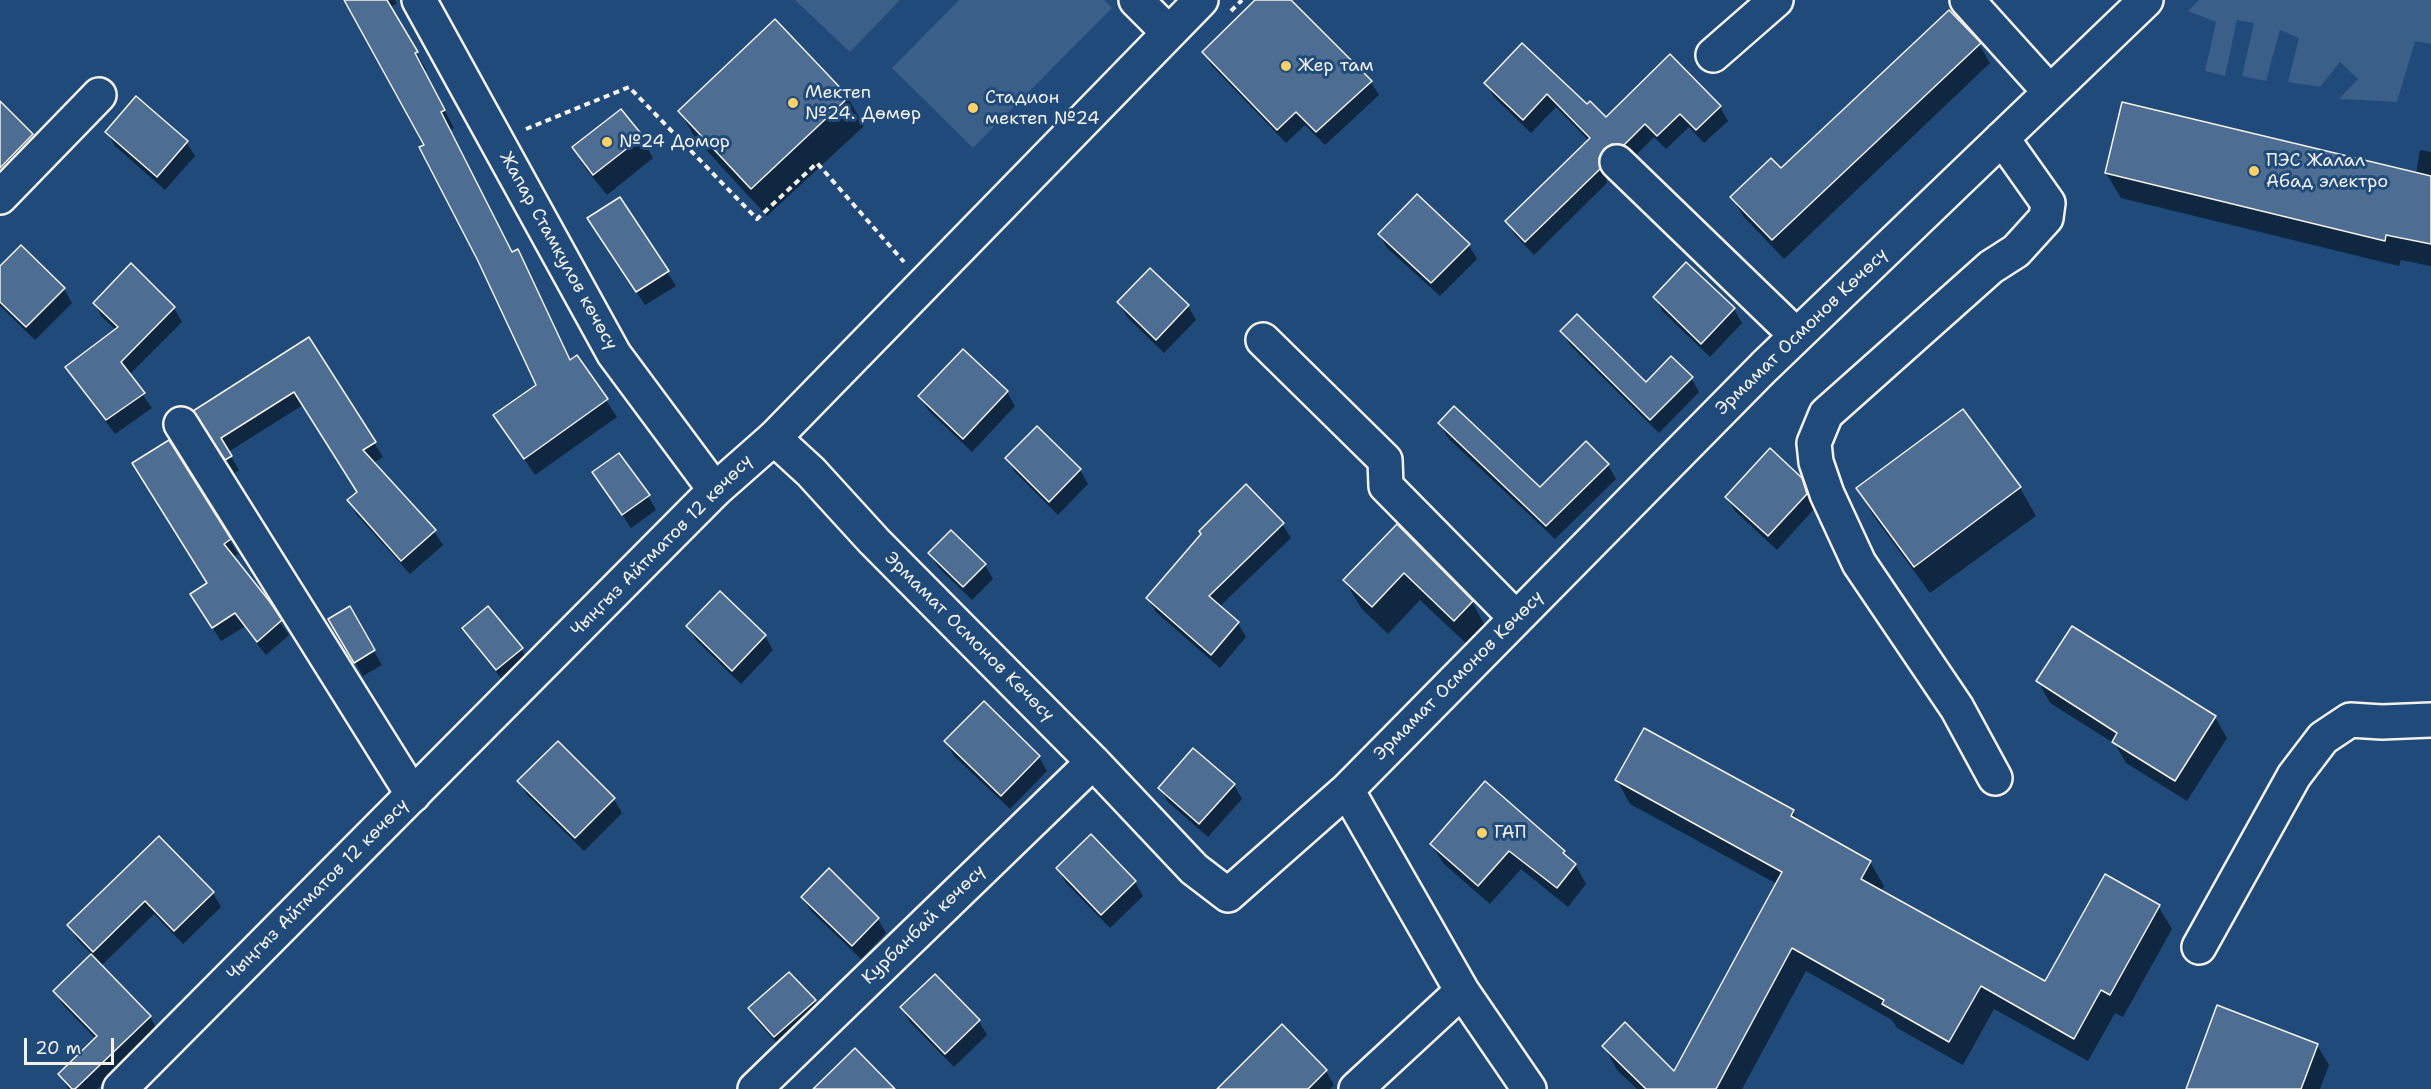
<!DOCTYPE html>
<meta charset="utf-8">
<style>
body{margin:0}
#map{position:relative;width:2431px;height:1089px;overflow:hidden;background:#1f4a7a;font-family:"Shantell Sans",sans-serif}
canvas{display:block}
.scale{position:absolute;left:24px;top:1038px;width:90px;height:27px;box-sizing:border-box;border:3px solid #f4f1e8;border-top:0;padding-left:8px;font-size:18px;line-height:21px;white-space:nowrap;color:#f4f1e8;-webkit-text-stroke:4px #1f4a7a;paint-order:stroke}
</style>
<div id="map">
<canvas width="2431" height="1089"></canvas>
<div class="scale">20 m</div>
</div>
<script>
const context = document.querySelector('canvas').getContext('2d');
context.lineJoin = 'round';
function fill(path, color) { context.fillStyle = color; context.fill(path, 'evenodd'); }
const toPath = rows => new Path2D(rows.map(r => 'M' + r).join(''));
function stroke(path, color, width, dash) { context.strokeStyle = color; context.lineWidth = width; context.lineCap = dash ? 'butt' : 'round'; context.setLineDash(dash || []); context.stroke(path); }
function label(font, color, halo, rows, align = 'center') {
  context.font = font + ' "Shantell Sans",sans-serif'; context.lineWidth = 6; context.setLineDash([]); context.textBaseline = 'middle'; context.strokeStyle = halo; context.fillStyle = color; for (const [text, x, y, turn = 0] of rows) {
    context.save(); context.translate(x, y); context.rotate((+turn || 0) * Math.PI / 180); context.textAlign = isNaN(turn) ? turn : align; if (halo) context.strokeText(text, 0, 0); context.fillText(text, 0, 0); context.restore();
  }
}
fill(toPath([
 [795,0,900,0,850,52],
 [959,0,1104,0,1112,8,973,148,892,68],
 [2199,0,2431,0,2431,44,2415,41,2397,102,2339,99,2358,79,2340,62,2320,87,2288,82,2299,38,2280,30,2266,81,2242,76,2254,23,2237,20,2225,76,2205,71,2216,22,2188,11]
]), '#3a5f88');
fill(toPath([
 [345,0,395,0,397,3,390,8,426,69,424,71,454,128,450,130,513,253,518,251,527,268,571,361,577,357,617,417,535,475,495,416,537,385,426,146],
 [1258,0,1289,0,1370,81,1379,95,1325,145,1305,125,1286,143,1212,66,1203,52],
 [775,21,848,98,864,126,767,216,696,139,680,112],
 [1979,44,1990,63,1784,259,1743,216,1732,197,1781,170],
 [1522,45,1587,106,1606,119,1720,107,1728,121,1704,143,1689,127,1666,149,1654,137,1632,159,1606,173,1607,183,1534,255,1515,235,1507,221,1589,141,1556,107,1531,133,1494,97,1486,83],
 [0,103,32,135,40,149,9,181,0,172],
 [107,132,186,142,195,156,165,190,115,146],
 [641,137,653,158,607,195,586,169,573,148],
 [2420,150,2431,152,2431,266,2401,260,2399,266,2121,198,2106,173,2416,174],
 [1417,196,1469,245,1477,259,1440,296,1387,248,1379,234],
 [597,233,667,272,676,286,645,305],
 [0,269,64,289,72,303,35,340,0,306],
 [1655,298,1734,309,1742,323,1710,357,1663,312],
 [94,303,174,308,182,322,129,375,152,408,115,434,75,381,67,367,116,330,102,317],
 [1119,303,1188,306,1196,320,1164,353,1127,317],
 [1562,331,1646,384,1691,378,1699,392,1659,433,1570,345],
 [309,339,383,457,373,463,434,531,443,545,410,574,357,515,349,501,358,492,303,405,228,452,239,470,235,473,203,425],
 [1007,392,1015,406,972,452,928,410,920,396],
 [1963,411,2020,488,2036,516,1930,593,1873,515,1858,488],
 [1440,424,1540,489,1608,465,1616,479,1555,539,1448,438],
 [1037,428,1080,470,1088,484,1058,515,1015,472,1007,458],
 [168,442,238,554,232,557,289,635,266,655,244,627,221,641,200,609,208,584],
 [594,472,648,496,656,510,631,528],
 [1800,479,1814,509,1777,550,1735,511,1727,497],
 [1282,524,1291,538,1219,607,1238,623,1246,637,1220,668,1156,612,1148,598],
 [1397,526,1472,602,1487,629,1470,647,1420,600,1388,634,1361,608,1345,581],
 [930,553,985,565,993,579,972,600,938,567],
 [720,593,765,636,773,650,741,684,696,640,688,626],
 [349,608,382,665,363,676,330,619],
 [464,628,521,649,530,663,505,683,472,642],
 [2038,681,2215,717,2227,738,2187,801,2126,763,2115,744,2050,703],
 [1644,730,1793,812,1800,823,1870,862,1884,886,1881,891,2045,983,2158,906,2172,929,2123,1017,2115,1013,2088,1061,1994,1009,1963,1065,1897,1028,1892,1020,1806,971,1742,1089,1637,1089,1617,1070,1604,1046,1675,1073,1777,884,1630,804,1617,780],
 [946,742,1039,757,1047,771,1010,809,954,756],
 [519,781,614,799,622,813,584,851,527,795],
 [1234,785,1242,799,1208,837,1168,802,1160,788],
 [159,838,213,893,221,907,183,944,154,914,101,966,150,1017,158,1031,97,1089,68,1089,60,1075,96,1039,63,1005,55,991,92,955,77,939,69,925],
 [1431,844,1564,852,1575,864,1586,884,1568,907,1521,869,1490,904,1443,863],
 [1058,869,1135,882,1143,896,1110,928,1066,883],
 [802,897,878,919,886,933,861,959,811,911],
 [814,1001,822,1015,783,1050,758,1022,750,1008],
 [902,1008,979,1021,987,1035,954,1067,910,1022],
 [2317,1045,2329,1065,2320,1089,2188,1089],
 [1326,1071,1334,1085,1330,1089,1219,1089]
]), '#0007');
const building = toPath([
 [344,0,387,0,418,52,415,53,445,110,441,112,512,252,518,249,570,360,577,355,608,399,524,459,493,415,536,385,478,261,419,147,424,145,344,0],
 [1255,0,1291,0,1372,81,1316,132,1296,112,1277,130,1202,52,1255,0],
 [1949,10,1981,43,1772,240,1730,197,1771,158,1781,168,1949,10],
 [775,19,849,97,751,189,678,111,775,19],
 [1522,43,1587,104,1590,101,1606,117,1670,54,1721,106,1696,130,1680,114,1657,136,1645,124,1624,145,1612,144,1604,149,1599,158,1600,169,1525,242,1505,221,1590,138,1547,94,1523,120,1484,83,1522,43],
 [136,96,188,141,157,177,105,132,136,96],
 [0,101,33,134,0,168,0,101],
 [2122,102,2431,176,2431,244,2386,235,2385,241,2105,173,2122,102],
 [621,109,643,136,593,175,572,147,621,109],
 [1417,194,1470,244,1431,283,1378,234,1417,194],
 [620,197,669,271,636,292,587,218,620,197],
 [21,245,65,288,26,327,0,302,0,266,21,245],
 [1686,262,1735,308,1701,344,1653,297,1686,262],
 [131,263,175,307,121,362,145,393,106,420,65,367,118,327,93,303,131,263],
 [1150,268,1189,305,1156,340,1117,302,1150,268],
 [1577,314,1646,382,1671,356,1693,377,1650,420,1560,331,1577,314],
 [309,337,376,442,363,450,436,530,401,561,347,500,357,492,294,392,221,438,232,456,225,460,193,411,309,337],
 [963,349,1008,391,963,439,918,396,963,349],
 [1454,406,1540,487,1586,441,1609,464,1546,526,1438,423,1454,406],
 [1963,409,2021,487,1914,567,1856,488,1963,409],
 [1037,426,1081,469,1049,502,1005,458,1037,426],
 [169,440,231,539,224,544,270,602,282,620,257,642,235,613,212,628,190,594,207,583,132,463,169,440],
 [1770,448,1802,478,1807,494,1768,536,1725,497,1770,448],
 [619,453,650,495,622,515,592,472,619,453],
 [1246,484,1284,523,1209,596,1239,622,1211,655,1146,598,1201,534,1199,531,1246,484],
 [1397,524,1473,601,1454,621,1404,573,1372,607,1343,580,1397,524],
 [951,530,986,564,963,587,928,553,951,530],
 [720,591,766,635,732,671,686,626,720,591],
 [350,606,375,650,354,663,328,619,350,606],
 [488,606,523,648,496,670,462,628,488,606],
 [2072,626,2216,716,2175,781,2112,742,2117,733,2036,681,2072,626],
 [984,701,1040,756,1001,796,944,741,984,701],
 [1644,728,1794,810,1791,816,1871,861,1861,879,2045,981,2105,874,2160,905,2110,995,2101,990,2074,1039,1981,986,1949,1042,1882,1004,1884,1000,1792,948,1716,1089,1646,1089,1602,1046,1625,1022,1674,1071,1782,872,1615,780,1644,728],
 [558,741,615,798,575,838,517,781,558,741],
 [1193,748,1235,784,1199,824,1158,788,1193,748],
 [1485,781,1565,851,1563,853,1576,864,1557,888,1509,851,1478,886,1430,844,1485,781],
 [1091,834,1136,881,1101,915,1056,868,1091,834],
 [159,836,214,892,174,931,145,901,93,952,67,925,159,836],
 [829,868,879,918,852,946,801,897,829,868],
 [91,954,151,1016,75,1089,72,1089,58,1074,97,1036,53,991,91,954],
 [789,972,816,1000,774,1037,748,1008,789,972],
 [935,974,980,1020,945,1054,900,1007,935,974],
 [2217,1005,2318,1044,2301,1089,2186,1089,2217,1005],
 [1282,1024,1327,1070,1308,1089,1217,1089,1282,1024],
 [855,1048,895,1089,813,1089,855,1048]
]);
fill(building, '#4d6e92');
stroke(building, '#f4f1e8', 1.5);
const minor = toPath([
 [419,0,614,354,715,490],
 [1136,0,1168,32],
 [1967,0,2050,92],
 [1713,55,1776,0],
 [1617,162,1796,335],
 [0,197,99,95],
 [1263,340,1385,460,1386,486,1516,618],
 [181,424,413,795],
 [774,438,811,472,874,541,1093,762,1194,869,1228,895,1347,790,1764,367,2146,0],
 [1995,778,1957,708,1859,563,1827,494,1816,462,1814,443,1826,414,1991,267,2016,251,2046,218,2048,203,2002,138],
 [1347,790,1462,991,1529,1089],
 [2199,947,2294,776,2323,738,2350,720,2382,722,2431,720],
 [755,1089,1093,762],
 [1356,1089,1462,991]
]);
const major = toPath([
 [120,1089,715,490,774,438,1201,0]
]);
stroke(minor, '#f4f1e8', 38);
stroke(major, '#f4f1e8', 38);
stroke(toPath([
 [1231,11,1242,0],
 [526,129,629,87,757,219,817,163,904,262]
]), '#f4f1e8', 4, [6, 4.5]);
stroke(minor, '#1f4a7a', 33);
stroke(major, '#1f4a7a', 33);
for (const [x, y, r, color] of [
 [1286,66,6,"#ffd166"],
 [793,103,6,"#ffd166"],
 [973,108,6,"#ffd166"],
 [607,142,6,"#ffd166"],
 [2254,171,6,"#ffd166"],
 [1482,833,6,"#ffd166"]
]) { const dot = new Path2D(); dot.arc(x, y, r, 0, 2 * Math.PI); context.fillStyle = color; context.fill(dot); stroke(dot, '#1f4a7a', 2); }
label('18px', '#f4f1e8', '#1f4a7a', [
 ["Жер там",1298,66],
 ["Мектеп",805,93],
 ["№24. Дөмөр",805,114],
 ["Стадион",985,98],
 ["мектеп №24",985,119],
 ["№24 Домор",619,142],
 ["ПЭС Жалал",2266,161],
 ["Абад электро",2266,182],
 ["ГАП",1494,833]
], 'left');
label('18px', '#f4f1e8', '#1f4a7a', [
 ["Жапар Стамкулов көчөсү",558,251,61],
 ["Эрмамат Осмонов Көчөсү",1802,332,-44],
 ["Чыңгыз Айтматов 12 көчөсү",662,546,-45],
 ["Эрмамат Осмонов Көчөсү",969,637,45],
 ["Эрмамат Осмонов Көчөсү",1459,676,-45],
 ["Чыңгыз Айтматов 12 көчөсү",318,890,-45],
 ["Курбанбай көчөсү",924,925,-44]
]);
</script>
